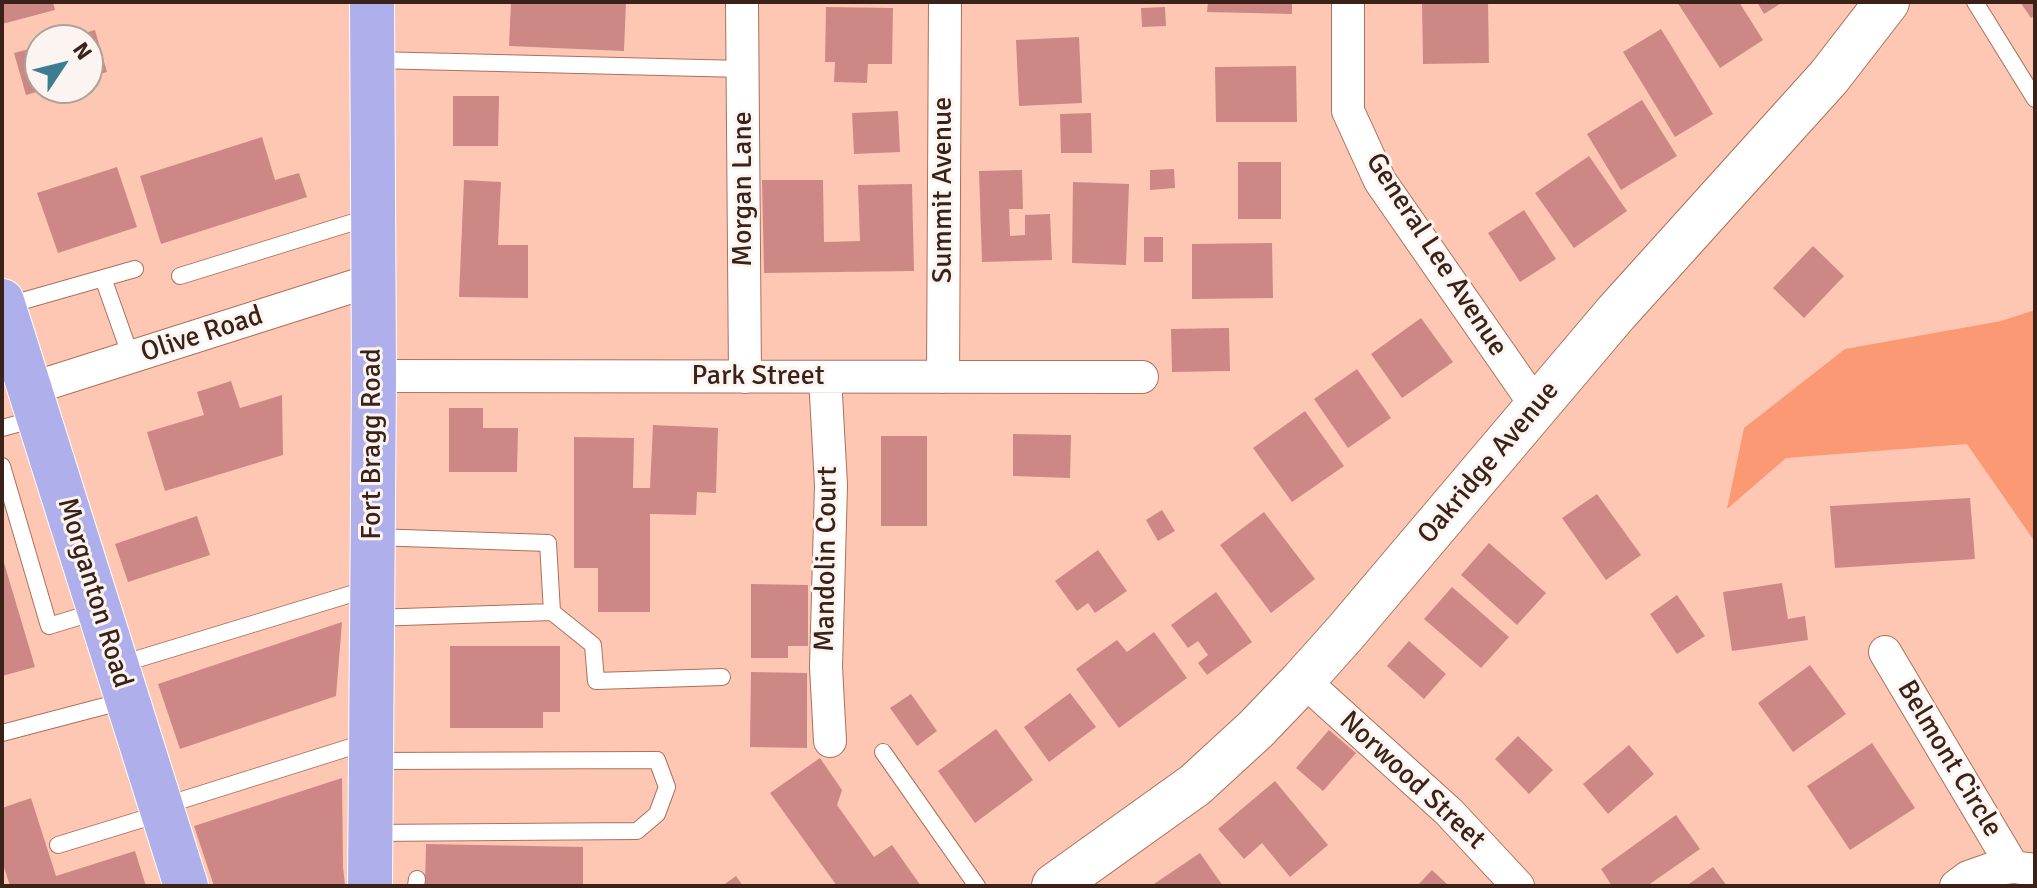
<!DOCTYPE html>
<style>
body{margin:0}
#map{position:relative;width:2037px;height:888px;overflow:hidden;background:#fdc7b3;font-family:Signika,sans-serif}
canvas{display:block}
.frame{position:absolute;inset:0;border:4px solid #3b2218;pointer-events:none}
.north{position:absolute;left:24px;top:24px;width:80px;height:80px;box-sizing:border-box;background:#fbf4f1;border:2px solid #aea09a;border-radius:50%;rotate:55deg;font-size:22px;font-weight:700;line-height:32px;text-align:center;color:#3b2218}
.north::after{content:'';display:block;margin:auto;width:28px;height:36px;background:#3d7d91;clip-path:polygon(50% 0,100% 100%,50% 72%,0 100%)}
</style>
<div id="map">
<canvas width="2037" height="888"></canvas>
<div class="frame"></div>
<div class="north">N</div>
</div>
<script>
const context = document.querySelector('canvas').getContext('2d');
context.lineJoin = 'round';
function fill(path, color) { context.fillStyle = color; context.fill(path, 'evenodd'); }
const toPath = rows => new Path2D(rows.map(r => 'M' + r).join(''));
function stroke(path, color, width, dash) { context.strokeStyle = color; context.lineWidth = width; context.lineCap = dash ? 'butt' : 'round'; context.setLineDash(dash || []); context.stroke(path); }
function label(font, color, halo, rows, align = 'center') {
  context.font = font + ' Signika,sans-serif'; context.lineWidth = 6; context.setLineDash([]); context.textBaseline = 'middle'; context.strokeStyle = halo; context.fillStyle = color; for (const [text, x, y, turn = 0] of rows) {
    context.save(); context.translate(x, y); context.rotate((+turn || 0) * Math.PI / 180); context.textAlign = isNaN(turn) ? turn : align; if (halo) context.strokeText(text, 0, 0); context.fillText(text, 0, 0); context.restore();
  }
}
fill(toPath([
 [2035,310,2035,542,1967,444,1786,458,1727,509,1744,428,1845,349,2001,321]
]), '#fb9975');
fill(toPath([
 [2,2,53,2,55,10,2,24],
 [511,2,626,2,624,51,509,46],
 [1208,2,1292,2,1292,14,1207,12],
 [1422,2,1488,2,1489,63,1423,64],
 [1677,2,1739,2,1763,40,1720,68],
 [1757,2,1783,2,1764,14],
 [2020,2,2035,2,2035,16,2031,18],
 [826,7,893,8,892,64,868,64,867,83,834,82,835,62,825,62],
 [1165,7,1166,26,1142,27,1141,8],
 [1661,29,1713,114,1675,137,1623,52],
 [95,30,107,72,88,77,88,40,63,39],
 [1079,37,1082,103,1019,106,1016,40],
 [40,46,40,88,47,89,26,95,14,53],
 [1296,66,1297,122,1216,122,1215,67],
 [453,96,499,96,498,146,453,146],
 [1642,100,1677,156,1621,190,1587,134],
 [898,111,900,152,854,154,852,113],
 [1091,113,1092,153,1061,153,1060,114],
 [262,137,275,180,299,173,307,197,161,244,140,176],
 [1589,156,1627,211,1574,248,1535,193],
 [1238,162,1281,162,1281,219,1238,219],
 [117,167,137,227,58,253,37,193],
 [1174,169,1175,188,1150,190,1150,170],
 [1022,170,1023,209,1009,209,1010,236,1025,235,1025,215,1050,214,1052,260,982,262,979,171],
 [464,180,501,182,498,245,528,245,528,298,459,297],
 [762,180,823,180,824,242,860,241,858,185,912,184,914,271,764,273],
 [1073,182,1129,184,1126,265,1072,263],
 [1524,210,1556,259,1520,282,1488,233],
 [1144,237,1163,237,1163,262,1144,262],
 [1272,243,1273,298,1192,299,1192,244],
 [1813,246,1844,276,1804,318,1773,288],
 [1421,318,1453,362,1402,398,1371,354],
 [1229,328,1230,371,1172,372,1171,329],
 [1357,369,1391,418,1348,448,1314,399],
 [231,381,240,408,282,395,283,455,165,491,147,432,204,415,197,392],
 [449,408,483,408,483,428,518,428,517,472,449,472],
 [1305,411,1344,466,1292,502,1253,448],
 [653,425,718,428,716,493,697,492,696,515,650,514,650,612,598,612,598,568,574,568,574,437,634,438,633,488,650,488],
 [1013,434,1071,435,1070,478,1013,476],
 [881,436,927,436,927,526,881,526],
 [1597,494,1641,555,1606,580,1562,518],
 [1970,498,1975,559,1835,568,1830,506],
 [1162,510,1175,531,1158,541,1146,520],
 [1264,512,1315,579,1271,613,1220,545],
 [197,516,210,555,128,582,115,544],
 [1489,543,1546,593,1517,625,1461,575],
 [1098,550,1127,591,1095,613,1088,603,1077,611,1055,581],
 [2,556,35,667,2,676],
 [1782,583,1788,619,1805,616,1808,640,1732,651,1723,592],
 [751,584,808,585,808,646,788,646,788,658,751,658],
 [1452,587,1509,637,1481,668,1424,619],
 [1216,592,1252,642,1207,675,1198,663,1208,655,1198,641,1188,648,1171,625],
 [1677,595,1705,636,1677,654,1650,614],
 [342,622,336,696,180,749,158,684],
 [1154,632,1187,678,1119,728,1076,669,1117,640,1127,652],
 [1409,641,1446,674,1424,699,1387,666],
 [450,646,560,646,560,712,543,712,543,728,450,728],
 [1810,665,1846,714,1793,752,1758,703],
 [751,672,807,673,807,748,750,747],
 [1070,693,1096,727,1049,762,1024,727],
 [911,694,937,731,917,746,890,708],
 [996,729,1033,780,975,823,938,771],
 [1329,730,1356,753,1323,791,1296,768],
 [1518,736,1553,770,1529,794,1495,759],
 [1872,743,1915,808,1850,850,1807,786],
 [1629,745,1654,774,1608,814,1583,784],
 [820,758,842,790,837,805,874,857,892,845,921,886,837,886,770,793],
 [342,778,343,867,345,886,214,886,194,826],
 [1275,781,1328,845,1290,877,1262,843,1244,859,1218,829],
 [31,798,56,876,135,851,146,886,10,886,2,861,2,808],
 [1676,815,1700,849,1647,886,1612,886,1601,869],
 [426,844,583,847,583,886,425,886],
 [1200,853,1223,886,1151,886],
 [1713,867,1727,886,1686,886],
 [1432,870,1449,886,1417,886],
 [736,876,743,886,722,886]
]), '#cd8886');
const lane = toPath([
 [1975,2,2035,99],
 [374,60,743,69],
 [180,276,370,217],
 [103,278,131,357],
 [5,306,135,269],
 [2,428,39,418],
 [2,466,49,626,98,611],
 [374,537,548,543,552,612,593,645,596,681,722,677],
 [373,618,552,612],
 [118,665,371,588],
 [2,733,124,701],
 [883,752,977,886],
 [163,806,370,741],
 [371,833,637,831,657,814,667,787,657,760,374,761],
 [58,845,159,814],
 [416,886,417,879]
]);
const street = toPath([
 [742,2,745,377],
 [1348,2,1348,111,1380,181,1537,407],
 [374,376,1142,377],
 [825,377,831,485,826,667,830,741],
 [943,377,945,2],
 [30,389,373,280],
 [1885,652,2013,867],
 [1303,680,1449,812,1518,886],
 [1956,886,1968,877,1988,870,2013,867,2035,870]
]);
const secondary = toPath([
 [1054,886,1195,785,1256,729,1303,680,1345,633,1616,313,1829,77,1887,2]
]);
const primary = toPath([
 [2,301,186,886],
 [370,886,374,376,372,2]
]);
stroke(lane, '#ad7059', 18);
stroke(street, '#ad7059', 34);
stroke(secondary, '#ad7059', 46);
stroke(primary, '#fff', 46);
stroke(lane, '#fff', 16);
stroke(street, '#fff', 32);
stroke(secondary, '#fff', 44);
stroke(primary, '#afafeb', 44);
label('28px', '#3b2218', '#fbf4f1', [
 ["Morgan Lane",744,189,-90],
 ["Summit Avenue",944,190,-90],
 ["General Lee Avenue",1436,255,57],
 ["Olive Road",202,335,-18],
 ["Park Street",758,377],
 ["Fort Bragg Road",373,444,-90],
 ["Oakridge Avenue",1489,463,-50],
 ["Mandolin Court",827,559,-89],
 ["Morganton Road",94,593,73],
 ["Belmont Circle",1949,759,59],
 ["Norwood Street",1412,781,43]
]);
</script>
